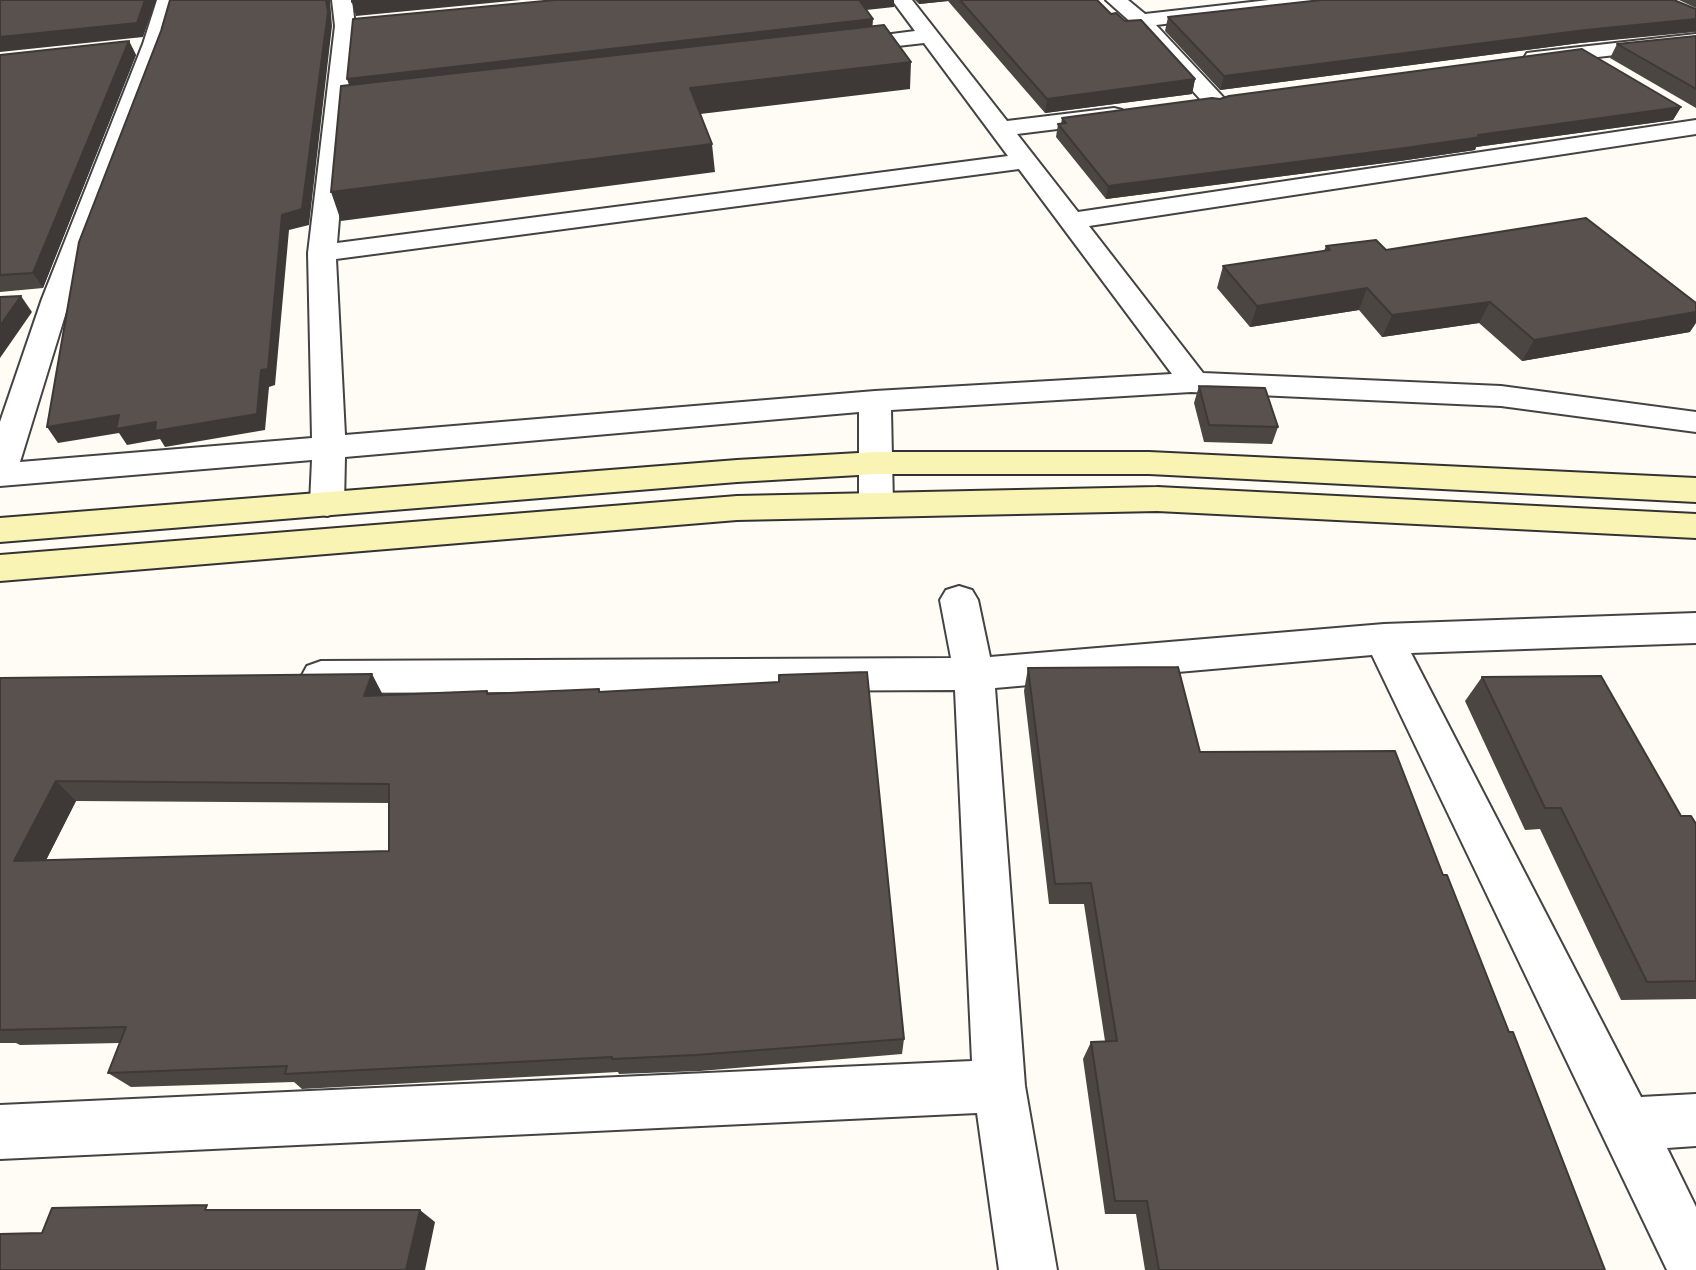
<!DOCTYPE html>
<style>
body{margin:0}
canvas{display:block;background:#fefcf4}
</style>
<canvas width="1696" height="1270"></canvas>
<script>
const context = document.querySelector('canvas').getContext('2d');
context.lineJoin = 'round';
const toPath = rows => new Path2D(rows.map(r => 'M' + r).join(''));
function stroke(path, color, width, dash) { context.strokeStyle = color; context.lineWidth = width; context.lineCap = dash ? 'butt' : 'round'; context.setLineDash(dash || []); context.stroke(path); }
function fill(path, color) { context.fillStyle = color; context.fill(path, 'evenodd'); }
const street = toPath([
 [157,0,177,0,165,44,70,299,20,462,312,438,308,253,335,26,332,0,352,0,355,26,337,243,1008,156,924,43,845,52,837,51,834,46,837,41,845,40,915,31,892,0,912,0,1007,121,1114,108,1122,110,1126,115,1122,120,1114,122,1017,134,1078,212,1696,120,1696,134,1089,226,1203,373,1501,386,1696,412,1696,432,1501,406,1191,392,891,410,893,505,888,513,876,517,864,513,859,505,859,412,345,457,344,504,339,512,327,516,315,512,310,504,312,460,0,486,0,422,42,299,143,44,157,0],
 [1019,169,1172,374,875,391,345,435,336,259,1019,169],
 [1106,0,1128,0,1145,14,1269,0,1331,0,1328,4,1321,6,1156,25,1224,98,1227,103,1224,108,1216,110,1208,108,1134,25,1106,0],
 [1696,34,1696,46,1535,64,1527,63,1524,58,1527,53,1535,52,1696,34],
 [959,586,972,590,978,600,990,657,1384,624,1696,613,1696,643,1411,653,1641,1097,1696,1094,1696,1146,1667,1148,1696,1207,1696,1270,1667,1270,1372,655,995,688,1025,1086,1057,1270,999,1270,977,1113,0,1159,0,1105,972,1061,955,690,321,693,307,688,301,677,307,666,321,661,951,658,940,600,946,590,959,586]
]);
const secondary = toPath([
 [876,452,1149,452,1696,478,1696,502,1149,474,876,474,737,482,0,542,0,518,737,460,876,452],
 [1157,487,1696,514,1696,538,1157,511,737,520,0,581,0,555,737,496,1157,487]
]);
stroke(street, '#434343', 4);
stroke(secondary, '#323232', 4);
fill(street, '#fff');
fill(secondary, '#f9f3b4');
fill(toPath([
 [915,0,1097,0,1111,14,1125,21,1195,79,1192,94,1045,113,948,1,919,4],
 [1679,0,1696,0,1696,8],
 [1696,9,1696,32,1580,43,1220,90,1165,31,1168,17],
 [1696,36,1696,108,1610,58,1617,44],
 [129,41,136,55,43,288,0,292,0,55],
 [1681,107,1673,120,1476,147,1475,150,1400,161,1106,199,1056,137,1058,124,1061,124,1062,118],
 [1326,246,1386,250,1690,332,1522,361,1479,323,1382,337,1359,310,1250,327,1217,288,1223,266,1324,251],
 [1199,386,1278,427,1272,444,1204,442,1194,403],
 [1028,668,1443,875,1509,1032,1605,1270,1145,1270,1136,1214,1105,1214,1083,1059,1091,1042,1105,1041,1084,904,1049,904,1024,691],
 [1482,677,1681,816,1696,824,1696,999,1621,1000,1540,829,1525,830,1465,701],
 [0,678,383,695,487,691,488,693,599,689,600,692,904,1039,902,1054,700,1071,619,1074,618,1072,302,1089,294,1082,131,1087,108,1073,120,1043,20,1045,16,1043,0,1043],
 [76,801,389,803,389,851,46,860]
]), '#4c4642');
fill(toPath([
 [145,0,156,0,143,37,0,52,0,37],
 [326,0,330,0,332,26,309,225,289,230,275,385,269,387,265,430,165,447,160,439,127,445,119,433,58,443,47,427,261,370,282,215],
 [377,0,521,0,356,16,352,2],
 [857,0,894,0,894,7,857,11],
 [919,0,948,0,948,1,919,4],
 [873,19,872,33,352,94,347,79],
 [1696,19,1696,31,1580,43,1220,90,1224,76,1586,30],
 [129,41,136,55,43,288,33,273],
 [911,62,910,89,692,115,690,88],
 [1195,79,1192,94,1045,113,1047,99],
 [1681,107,1673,120,1476,147,1475,150,1400,161,1106,199,1108,186],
 [712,144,715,172,341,221,331,192],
 [1367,288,1359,310,1250,327,1257,306],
 [21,296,32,312,0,358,0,326],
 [1490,302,1479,323,1382,337,1392,315],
 [1696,312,1696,323,1690,332,1522,361,1534,340],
 [372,674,383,695,364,696],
 [56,781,76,801,36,880,14,861],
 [420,1210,435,1222,425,1270,406,1270]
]), '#3e3936');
const building = toPath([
 [0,0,145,0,137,23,0,37,0,0],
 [170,0,326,0,328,12,302,209,282,215,268,369,261,370,257,414,155,431,156,422,116,429,119,415,47,427,79,242,161,31,170,0],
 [352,0,377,0,352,2,352,0],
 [555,0,859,0,873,19,347,79,353,19,555,0],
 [960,0,1097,0,1111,14,1116,13,1125,21,1141,20,1195,79,1047,99,960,0],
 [1321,0,1674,0,1696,9,1696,19,1586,30,1224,76,1168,17,1321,0],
 [884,25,911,62,690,88,712,144,331,192,341,86,884,25],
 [1696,36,1696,89,1617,44,1696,36],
 [129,41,33,273,0,275,0,55,129,41],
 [1582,49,1681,107,1478,135,1481,137,1405,148,1108,186,1058,124,1066,123,1062,118,1212,98,1220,99,1229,96,1582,49],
 [1586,218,1696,303,1696,312,1534,340,1490,302,1392,315,1367,288,1257,306,1223,266,1330,250,1326,246,1376,240,1386,250,1586,218],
 [21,296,0,326,0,297,21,296],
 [1199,386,1265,388,1278,427,1209,425,1199,386],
 [1178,667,1200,752,1395,751,1443,875,1447,875,1509,1032,1513,1032,1605,1270,1159,1270,1147,1201,1115,1201,1091,1042,1117,1041,1091,883,1055,884,1028,668,1178,667],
 [867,672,904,1039,695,1055,612,1059,612,1057,285,1074,287,1066,108,1073,126,1027,0,1030,0,678,372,674,364,696,487,691,487,694,599,689,599,692,779,682,779,675,867,672],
 [56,781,389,784,389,851,14,861,56,781],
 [1601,676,1681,816,1691,816,1696,824,1696,981,1647,982,1561,808,1545,808,1482,677,1601,676],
 [207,1205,205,1210,420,1210,406,1270,0,1270,0,1234,42,1233,52,1208,207,1205]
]);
fill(building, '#58514d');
stroke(building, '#3e3936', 2);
</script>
